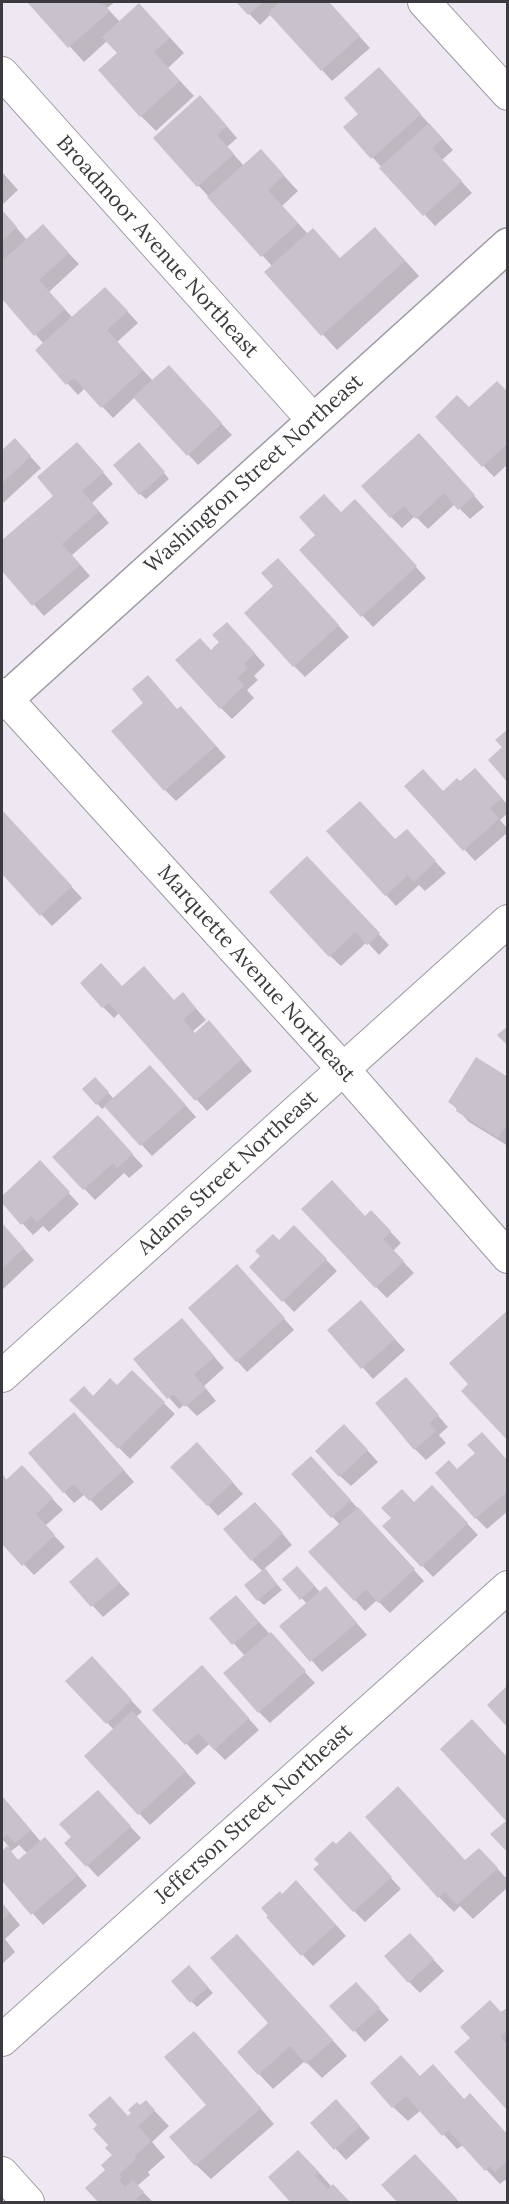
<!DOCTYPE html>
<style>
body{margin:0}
#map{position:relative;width:509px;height:2204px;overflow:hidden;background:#eee8f2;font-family:Lora,serif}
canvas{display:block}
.frame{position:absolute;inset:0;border:3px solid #3c3a3e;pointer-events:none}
</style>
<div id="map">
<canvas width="509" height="2204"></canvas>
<div class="frame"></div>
</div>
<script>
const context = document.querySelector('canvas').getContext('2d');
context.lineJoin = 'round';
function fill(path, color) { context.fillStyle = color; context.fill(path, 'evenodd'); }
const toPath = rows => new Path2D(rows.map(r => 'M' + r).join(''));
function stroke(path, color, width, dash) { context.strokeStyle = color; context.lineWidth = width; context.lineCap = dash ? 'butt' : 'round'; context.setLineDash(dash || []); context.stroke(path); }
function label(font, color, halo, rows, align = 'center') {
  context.font = font + ' Lora,serif'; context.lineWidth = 5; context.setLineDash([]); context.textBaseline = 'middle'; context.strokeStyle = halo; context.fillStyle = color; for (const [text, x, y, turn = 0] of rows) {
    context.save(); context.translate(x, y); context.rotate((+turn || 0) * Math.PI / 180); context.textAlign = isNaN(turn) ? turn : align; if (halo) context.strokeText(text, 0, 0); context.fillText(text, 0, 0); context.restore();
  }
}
fill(toPath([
 [29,2,115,2,107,8,120,22,154,20,184,53,168,68,194,96,156,131,141,116,119,53,107,41,84,62],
 [238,2,328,2,370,48,332,81,271,14,260,25],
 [389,80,453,150,442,160,472,193,435,226,345,127,360,114],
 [211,108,237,138,227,147,244,166,275,166,298,191,282,206,308,234,341,259,390,244,419,276,337,350,266,272,272,266,155,138],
 [2,172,18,190,2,205],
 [2,211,27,240,53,237,79,264,49,292,73,318,116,299,138,323,117,342,153,381,179,378,232,435,198,465,135,397,113,418,85,388,78,395,37,350,44,344,2,297],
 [508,394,508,464,494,477,437,417,469,409],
 [15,440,41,468,2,504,2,452],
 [430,446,484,507,470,519,455,504,428,529,415,516,402,528,391,517],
 [144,449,169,479,146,499,140,494],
 [88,455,113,484,92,503,109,523,72,555,90,576,44,616,2,569,2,542,55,496],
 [366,512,426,578,373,627,301,550,341,514],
 [288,571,349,637,305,677,294,666,276,586],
 [238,635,265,665,254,676,258,680,247,690,254,698,232,719,221,708,211,652],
 [178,711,192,719,226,757,176,801,165,790],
 [486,781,508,805,508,813,500,820,508,829,508,832,475,861,406,786,443,792,460,783],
 [2,812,82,898,52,926,2,872],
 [396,841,417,842,446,873,425,891,419,885,396,906,386,895],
 [318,869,389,945,379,955,367,942,341,966,330,956],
 [122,988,193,1005,206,1020,193,1031,195,1034,219,1033,252,1071,207,1111,119,1013,114,1018,103,1007],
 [161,1078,196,1117,152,1156,106,1106,102,1109,84,1089,95,1079,114,1099],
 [508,1079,508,1146,469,1122,450,1102],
 [108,1128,143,1166,129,1178,124,1173,95,1200,54,1157],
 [40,1163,79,1204,49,1232,43,1226,33,1235,2,1201,2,1198],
 [366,1217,382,1223,401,1243,393,1251,414,1273,387,1298,376,1287],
 [2,1224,34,1260,2,1290],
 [294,1227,337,1271,294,1312,251,1267],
 [248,1277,294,1330,247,1372,237,1361],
 [371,1313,405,1350,373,1379,329,1330],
 [192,1331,224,1368,204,1386,216,1401,197,1416,185,1404,179,1409,135,1359],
 [132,1372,175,1414,130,1459,72,1400,93,1398,117,1387],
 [406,1379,448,1427,439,1435,446,1443,426,1460,415,1449],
 [85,1425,134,1482,101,1511,85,1494,74,1503,64,1492],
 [355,1437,378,1462,351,1486,340,1476],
 [477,1454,508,1462,508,1511,487,1529,476,1518,457,1470],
 [208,1455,243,1494,218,1516,208,1505],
 [322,1469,424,1581,390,1613,377,1600,365,1611,355,1600,340,1525,293,1474],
 [3,1476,8,1481,33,1478,63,1510,45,1526,65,1547,34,1575,2,1542,2,1478],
 [443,1498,478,1535,433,1577,385,1526,415,1504],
 [266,1514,292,1545,264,1569,282,1590,264,1605,258,1600,263,1572,252,1560],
 [97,1559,130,1594,103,1617,71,1582],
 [297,1568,320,1592,336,1599,367,1635,322,1672,281,1626,307,1604,284,1579],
 [236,1597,315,1683,270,1723,259,1712,245,1656,211,1618],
 [102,1669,142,1712,136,1717,196,1783,150,1825,86,1756,114,1730,68,1681],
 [212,1678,259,1730,225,1760,209,1744,197,1755,155,1710],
 [2,1796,41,1842,56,1850,87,1886,43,1925,2,1879,2,1853,9,1847,2,1839],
 [19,1845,28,1854,19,1861,10,1852],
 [108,1803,141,1838,98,1877,66,1843],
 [360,1844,401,1889,365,1922,354,1911,336,1846],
 [466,1861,494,1865,508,1880,508,1887,473,1919,460,1906,454,1912,439,1897],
 [307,1893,346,1936,313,1966,269,1918,282,1895],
 [2,1903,20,1925,5,1939,15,1952,2,1964],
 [421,1946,444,1971,420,1993,409,1982],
 [251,1951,347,2056,322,2078,305,2061,273,2089,259,2074,271,2023],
 [195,1972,213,1993,197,2007,191,2001],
 [367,1995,389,2020,365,2042,332,2006],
 [508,2009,508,2109,456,2052],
 [209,2048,274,2124,211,2179,196,2165,208,2105],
 [433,2066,465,2100,508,2135,508,2182,505,2180,500,2184,463,2145,457,2149,421,2110,408,2121,393,2107],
 [146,2102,169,2126,152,2142,165,2157,148,2172,150,2175,137,2186,153,2202,100,2202,87,2188,108,2170,129,2118],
 [347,2112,370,2138,346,2160,312,2123],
 [313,2166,332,2187,333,2186,350,2202,292,2202,270,2177],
 [426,2167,459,2202,399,2202,383,2185]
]), '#0003');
fill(toPath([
 [27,2,101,2,110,11,68,48],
 [236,2,263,2,248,15],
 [280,2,329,2,360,36,321,71,268,13],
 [139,3,170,38,154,52,180,81,140,117,98,70,117,53,102,37],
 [379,67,421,114,371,159,343,127,358,114,344,98],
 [200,95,227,126,217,135,234,154,197,187,153,138],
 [429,123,443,139,432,148,462,181,423,216,379,168],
 [261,149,284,175,268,190,298,223,261,257,207,197],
 [2,210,17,227,2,241],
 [43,224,69,253,39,280,65,309,34,336,2,299,2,261],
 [375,227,405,261,321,336,264,272,313,228,340,258],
 [105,287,128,311,107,330,143,370,101,408,74,378,66,385,35,350],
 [169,365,222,423,187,456,133,397],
 [497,381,508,392,508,443,482,467,435,417,457,395,469,407],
 [419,433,475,495,458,510,444,493,416,519,404,506,390,518,361,486],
 [15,438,31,456,2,483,2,450],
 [77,442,104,472,82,491,99,511,62,544,80,565,32,606,2,571,2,540,53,496,37,477],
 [139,442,165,472,139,495,113,465],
 [324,494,341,512,355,499,417,566,361,617,299,550,315,535,299,517],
 [278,558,339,625,293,667,244,613,273,586,261,573],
 [227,622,255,653,244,664,248,668,237,678,244,686,220,709,175,660,200,638,211,650,219,642,212,635],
 [148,675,177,709,181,706,216,746,164,791,111,731,143,703,132,689],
 [508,729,508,783,488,760,502,747,495,740],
 [475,768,502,798,490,808,499,819,463,851,404,786,423,769,443,791,457,778,460,781],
 [360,801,395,839,407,829,436,861,414,882,408,875,385,896,326,831],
 [2,810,72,886,40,916,2,874],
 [307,856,380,933,367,945,355,932,329,957,269,892],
 [101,963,122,986,144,966,174,1000,183,992,196,1008,183,1020,195,1033,209,1020,242,1059,195,1101,108,1002,102,1008,80,983],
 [508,1026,508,1046,497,1035],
 [476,1057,508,1077,508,1123,498,1138,456,1111,457,1108,448,1102],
 [150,1065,186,1105,140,1146,104,1106],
 [95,1077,109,1092,96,1105,82,1089],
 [98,1115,133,1154,117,1168,113,1163,83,1190,52,1157],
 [40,1160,70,1192,37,1222,31,1216,21,1225,2,1203,2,1196],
 [332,1180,365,1216,371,1210,391,1231,383,1239,404,1261,375,1288,301,1209],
 [2,1223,24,1248,2,1269],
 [294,1225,327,1259,282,1302,249,1267,260,1256,255,1251,273,1234,279,1240],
 [237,1264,285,1318,236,1362,188,1308],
 [361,1300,395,1339,361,1369,327,1330],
 [508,1310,508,1441,461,1391,468,1384,449,1363],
 [182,1318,215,1357,194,1374,206,1389,185,1407,174,1394,167,1399,133,1359],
 [132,1370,165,1402,118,1449,69,1400,84,1386,93,1396,110,1378,117,1385],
 [406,1377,439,1415,429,1423,436,1431,414,1450,375,1403],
 [74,1412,124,1470,89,1501,74,1484,63,1493,28,1453],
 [344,1424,368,1450,339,1477,315,1451],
 [482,1432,508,1461,508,1491,475,1519,435,1473,449,1460,457,1469,475,1453,467,1445],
 [197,1442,233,1482,207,1506,170,1467],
 [311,1456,351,1500,331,1518,291,1474],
 [22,1465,53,1498,36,1514,55,1535,22,1566,2,1544,2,1475,3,1474,6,1480],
 [432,1485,468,1523,421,1567,382,1526,391,1518,381,1508,402,1489,414,1502],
 [255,1502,283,1533,251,1561,223,1529],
 [358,1507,415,1569,378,1603,366,1589,354,1601,308,1552],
 [97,1557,120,1583,91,1607,69,1582],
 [297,1566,315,1586,300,1600,282,1579],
 [265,1568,277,1584,257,1601,244,1585],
 [326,1586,357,1623,310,1662,279,1626],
 [236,1595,259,1622,232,1645,209,1618],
 [271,1632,306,1671,258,1713,223,1673],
 [92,1656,132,1700,106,1724,65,1681],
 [202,1665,249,1718,214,1750,198,1733,185,1745,152,1710],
 [508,1685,508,1728,487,1705],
 [132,1711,186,1771,138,1815,84,1756],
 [472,1719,508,1758,508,1853,490,1834,506,1821,440,1749],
 [398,1786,465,1860,479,1848,498,1868,457,1905,445,1892,438,1898,365,1817],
 [98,1790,131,1826,86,1867,64,1843,71,1837,59,1824],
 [2,1796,31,1830,15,1843,7,1834,2,1840],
 [350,1831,392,1877,353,1912,313,1869,319,1864,314,1859,333,1841,336,1844],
 [45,1837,78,1875,31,1915,2,1881,2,1851,7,1846,18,1860],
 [296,1880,336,1925,301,1956,266,1917,268,1916,261,1908,280,1891,282,1894],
 [2,1903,10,1913,2,1921],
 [410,1933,434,1959,408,1983,384,1956],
 [237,1934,333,2040,306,2064,290,2046,258,2075,237,2052,268,2023,210,1958],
 [189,1965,208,1987,190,2003,171,1981],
 [356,1982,380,2008,353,2032,329,2006],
 [490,2000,501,2012,508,2007,508,2030,500,2037,508,2045,508,2111,454,2052,470,2038,460,2027],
 [194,2031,261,2108,195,2166,169,2137,206,2105,164,2057],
 [401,2055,420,2076,433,2064,464,2099,470,2093,508,2135,508,2160,495,2172,490,2166,485,2171,448,2130,442,2136,406,2096,392,2108,370,2083],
 [110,2096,128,2116,131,2113,128,2110,137,2102,140,2105,146,2100,155,2110,138,2126,151,2141,134,2157,136,2159,119,2174,122,2177,119,2180,125,2187,133,2180,144,2192,136,2199,140,2202,98,2202,85,2188,105,2170,101,2165,112,2155,105,2148,108,2145,93,2129,97,2125,88,2115],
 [336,2099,360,2126,334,2150,310,2123],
 [298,2150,319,2172,315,2176,328,2189,333,2184,350,2202,290,2202,268,2177],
 [415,2154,457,2199,454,2202,397,2202,381,2185]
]), '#c8c2cc');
const minor = toPath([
 [424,2,508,94],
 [2,73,313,420],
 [2,694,343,1069,508,1257],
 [2,1376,508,921],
 [2,2040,508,1587],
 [2,2173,28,2202]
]);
const tertiary = toPath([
 [2,703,508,245]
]);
stroke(minor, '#9e98a2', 34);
stroke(tertiary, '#9e98a2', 36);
stroke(minor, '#fff', 32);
stroke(tertiary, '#fff', 33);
label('21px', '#3c3a3e', '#fff', [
 ["Broadmoor Avenue Northeast",157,247,48],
 ["Washington Street Northeast",254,474,-42],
 ["Marquette Avenue Northeast",256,974,48],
 ["Adams Street Northeast",228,1173,-42],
 ["Jefferson Street Northeast",254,1814,-42]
]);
</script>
